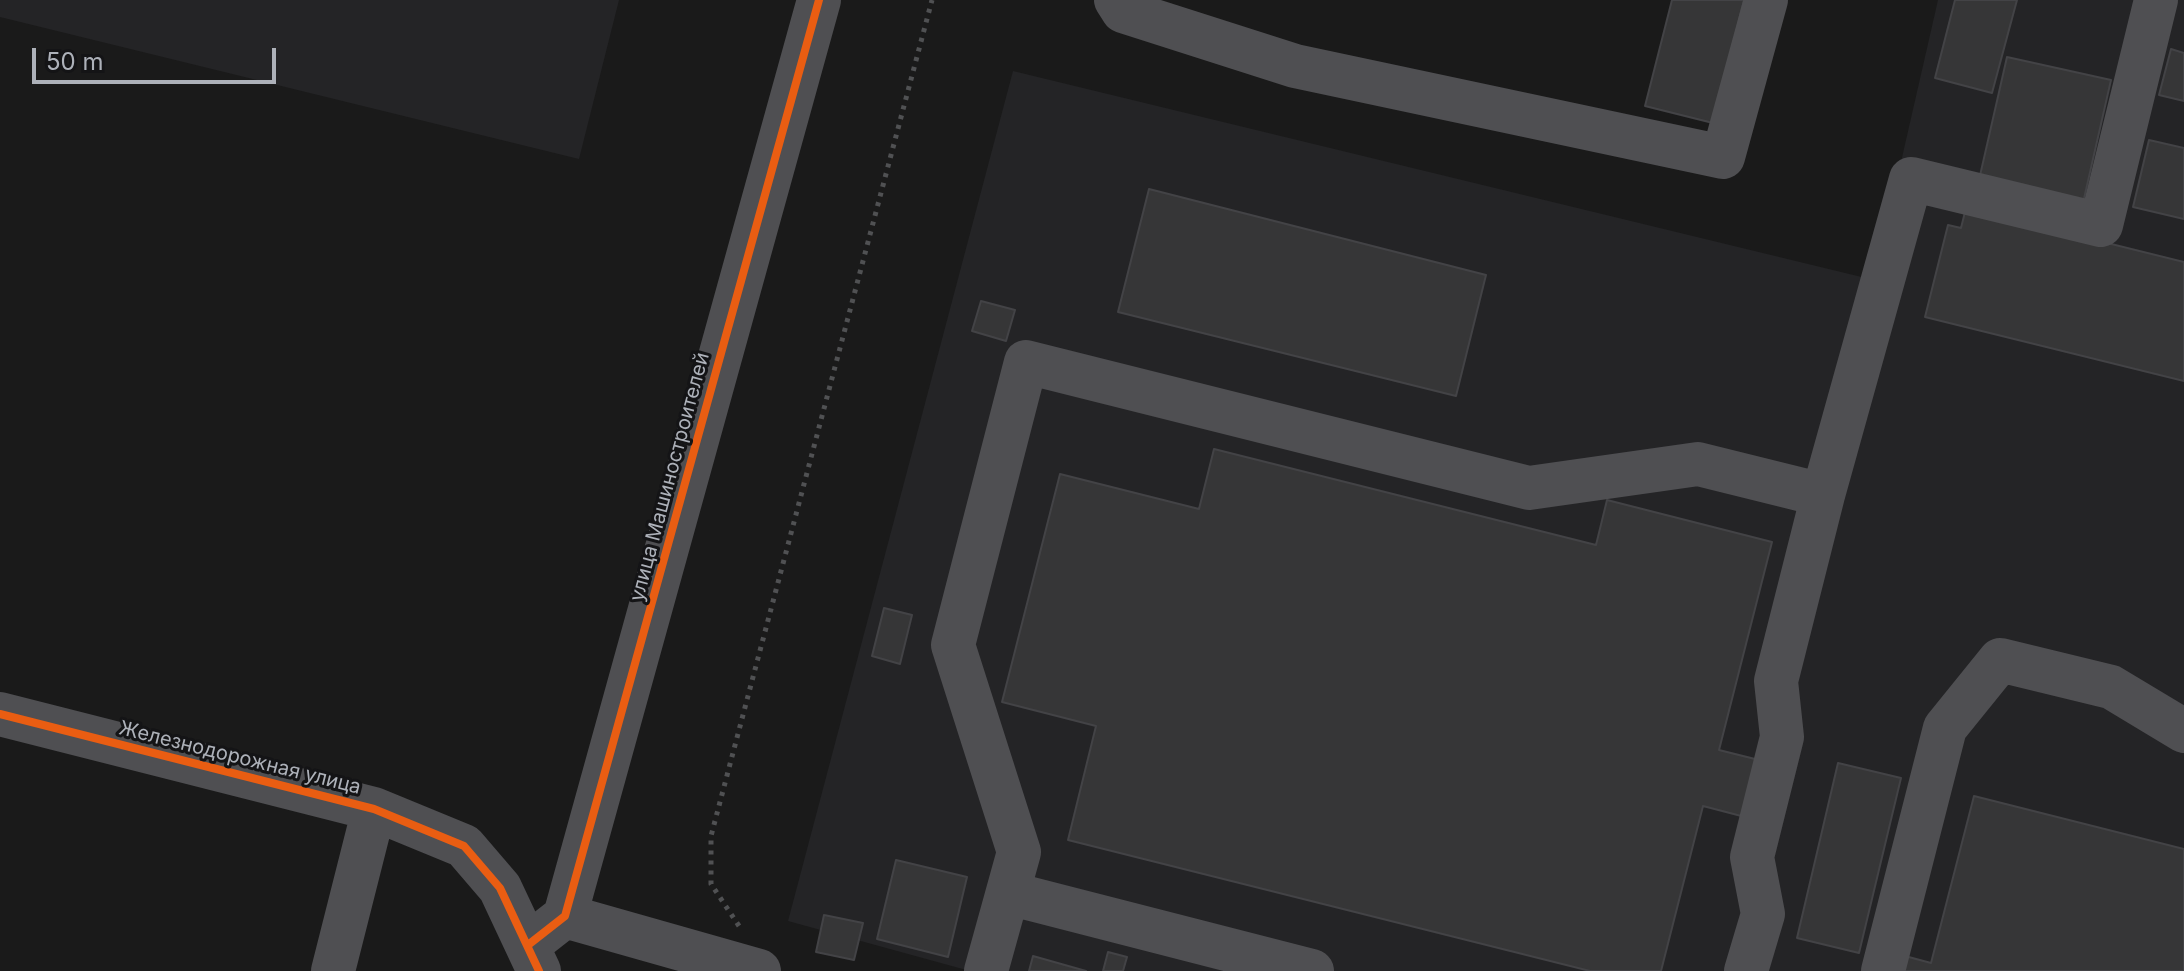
<!DOCTYPE html>
<meta charset="utf-8">
<style>
body{margin:0}
#map{position:relative;width:2184px;height:971px;overflow:hidden;background:#1a1a1a;font-family:Inter,sans-serif}
canvas{display:block}
.scale{position:absolute;left:32px;top:48px;width:244px;height:36px;box-sizing:border-box;border:4px solid #adb1b9;border-top:0;padding-left:10px;font-size:24px;line-height:28px;white-space:nowrap;color:#adb1b9;-webkit-text-stroke:6px #141416;paint-order:stroke}
</style>
<div id="map">
<canvas width="2184" height="971"></canvas>
<div class="scale">50 m</div>
</div>
<script>
const context = document.querySelector('canvas').getContext('2d');
context.lineJoin = 'round';
function fill(path, color) { context.fillStyle = color; context.fill(path, 'evenodd'); }
const toPath = rows => new Path2D(rows.map(r => 'M' + r).join(''));
function stroke(path, color, width, dash) { context.strokeStyle = color; context.lineWidth = width; context.lineCap = dash ? 'butt' : 'round'; context.setLineDash(dash || []); context.stroke(path); }
function label(font, color, halo, rows, align = 'center') {
  context.font = font + ' Inter,sans-serif'; context.lineWidth = 6; context.setLineDash([]); context.textBaseline = 'middle'; context.strokeStyle = halo; context.fillStyle = color; for (const [text, x, y, turn = 0] of rows) {
    context.save(); context.translate(x, y); context.rotate((+turn || 0) * Math.PI / 180); context.textAlign = isNaN(turn) ? turn : align; if (halo) context.strokeText(text, 0, 0); context.fillText(text, 0, 0); context.restore();
  }
}
fill(toPath([
 [0,0,619,0,579,159,0,17],
 [1938,0,2184,0,2184,971,970,971,788,921,1013,71,1874,280]
]), '#242426');
const building = toPath([
 [1672,0,1744,0,1713,123,1645,106,1672,0],
 [1955,0,2017,0,1992,93,1935,78,1955,0],
 [2171,49,2184,53,2184,101,2159,95,2171,49],
 [2007,57,2111,80,2083,203,1979,180,2007,57],
 [2149,140,2184,148,2184,219,2133,207,2149,140],
 [1149,189,1486,275,1456,396,1118,312,1149,189],
 [1966,208,2184,262,2184,381,1925,317,1948,225,1961,228,1966,208],
 [981,301,1015,310,1006,341,972,331,981,301],
 [1214,449,1596,545,1607,500,1772,542,1719,750,1763,761,1749,818,1703,806,1661,971,1590,971,1068,840,1096,726,1002,702,1060,474,1199,509,1214,449],
 [884,608,912,615,900,664,872,656,884,608],
 [1838,763,1901,778,1859,953,1797,938,1838,763],
 [1974,796,2184,849,2184,971,1901,971,1905,956,1931,963,1974,796],
 [896,860,967,877,948,957,877,939,896,860],
 [824,915,863,923,854,960,816,952,824,915],
 [1108,952,1127,957,1123,971,1103,971,1108,952],
 [1033,956,1086,971,1029,971,1033,956]
]);
fill(building, '#363637');
stroke(building, '#434346', 2);
stroke(toPath([
 [739,926,711,884,711,836,932,0]
]), '#505153', 5, [4, 6]);
stroke(toPath([
 [1116,0,1123,11,1295,66,1723,157,1766,0],
 [0,714,374,809,464,846,500,888,539,971],
 [1008,893,1312,971],
 [565,916,759,971],
 [528,945,565,916,819,0],
 [333,971,374,809],
 [986,971,1019,852,953,645,1026,362,1529,488,1698,464,1823,495,1911,179,2101,225,2156,0],
 [1746,971,1763,914,1752,857,1782,737,1776,681,1823,495],
 [1883,971,1945,728,2000,660,2111,687,2184,731]
]), '#4f4f52', 44);
stroke(toPath([
 [0,714,374,809,464,846,500,888,539,971],
 [528,945,565,916,819,0]
]), '#e95d12', 8);
label('20px', '#adb1b9', '#141416', [
 ["улица Машиностроителей",670,477,-75],
 ["Железнодорожная улица",240,758,14]
]);
</script>
